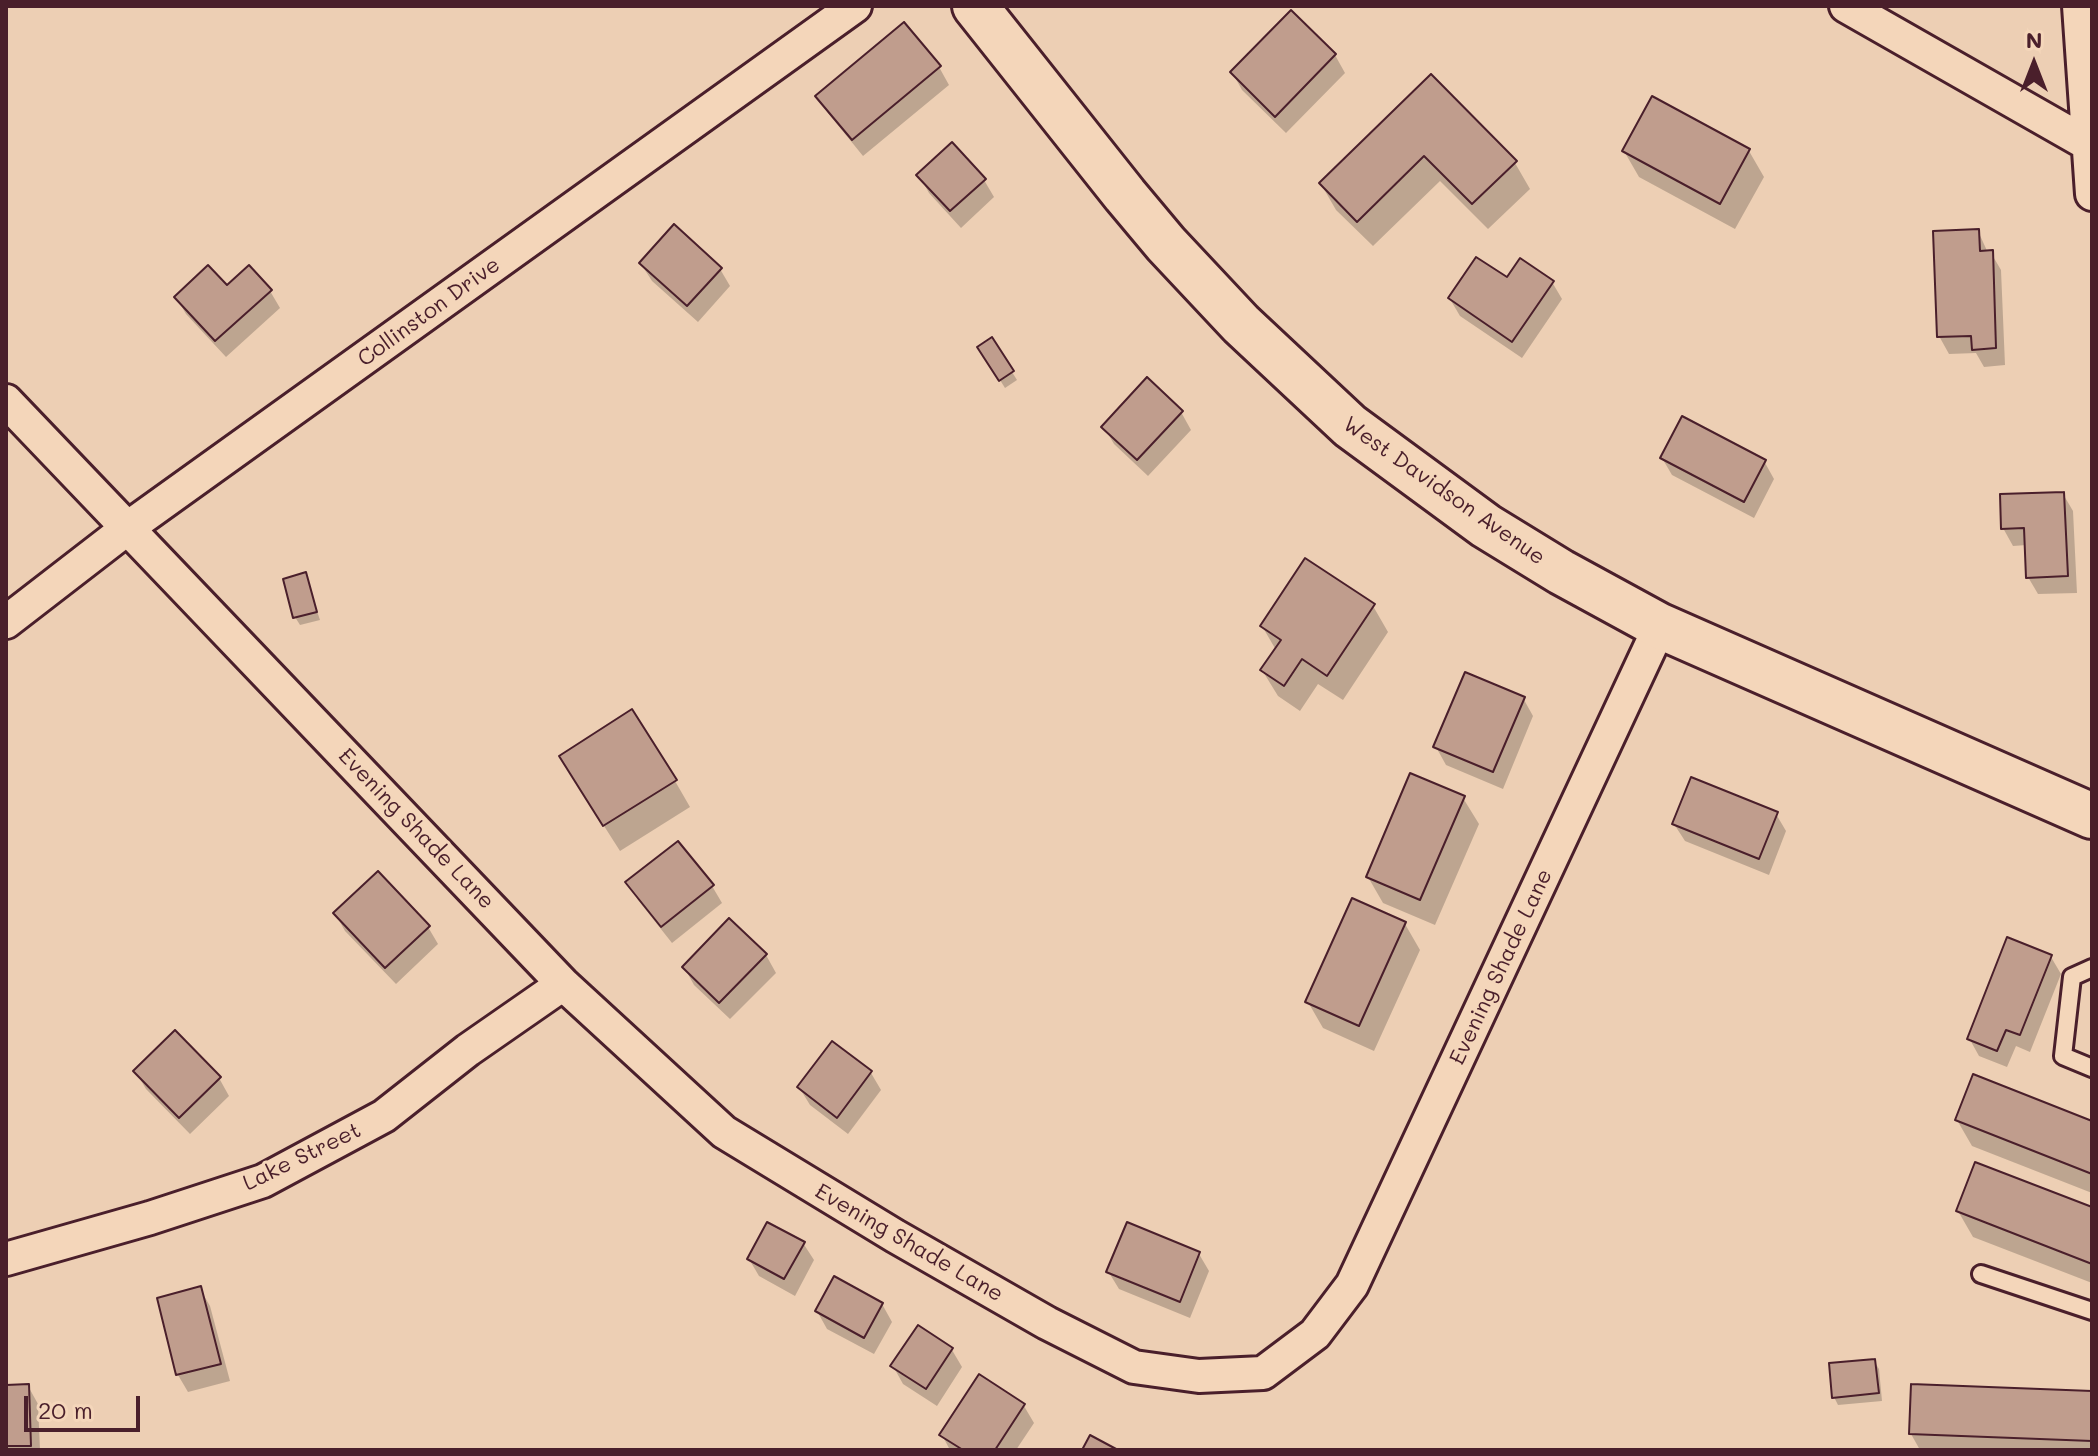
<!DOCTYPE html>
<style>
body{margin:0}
#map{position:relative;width:2098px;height:1456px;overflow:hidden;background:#edcfb4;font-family:Mali,sans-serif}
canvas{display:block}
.frame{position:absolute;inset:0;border:8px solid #4a1f2b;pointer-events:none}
.north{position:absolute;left:1994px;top:24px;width:80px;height:80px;-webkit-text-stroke:6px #f4d6ba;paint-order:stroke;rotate:0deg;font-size:22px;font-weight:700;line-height:32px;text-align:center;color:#4a1f2b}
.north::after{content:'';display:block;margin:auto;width:28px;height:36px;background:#4a1f2b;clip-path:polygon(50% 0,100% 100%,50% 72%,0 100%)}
.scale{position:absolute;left:24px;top:1396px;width:116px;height:36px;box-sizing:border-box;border:4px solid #4a1f2b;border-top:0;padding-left:10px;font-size:24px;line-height:28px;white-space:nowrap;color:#4a1f2b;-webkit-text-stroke:6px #f4d6ba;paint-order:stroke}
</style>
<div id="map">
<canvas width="2098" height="1456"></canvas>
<div class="frame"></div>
<div class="north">N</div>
<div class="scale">20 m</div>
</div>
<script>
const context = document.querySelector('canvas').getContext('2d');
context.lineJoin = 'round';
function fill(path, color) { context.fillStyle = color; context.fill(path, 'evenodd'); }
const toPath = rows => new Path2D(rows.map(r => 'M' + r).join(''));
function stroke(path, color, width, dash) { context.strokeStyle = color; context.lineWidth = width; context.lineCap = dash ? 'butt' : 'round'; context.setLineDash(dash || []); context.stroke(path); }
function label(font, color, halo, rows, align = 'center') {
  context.font = font + ' Mali,sans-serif'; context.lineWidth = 6; context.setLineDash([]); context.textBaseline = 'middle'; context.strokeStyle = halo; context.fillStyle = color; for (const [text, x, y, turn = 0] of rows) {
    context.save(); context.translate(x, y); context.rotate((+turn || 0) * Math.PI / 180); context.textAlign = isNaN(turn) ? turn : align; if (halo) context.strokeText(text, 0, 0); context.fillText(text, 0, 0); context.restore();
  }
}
fill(toPath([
 [1335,55,1345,73,1286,133,1242,90,1232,72],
 [939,67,949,85,863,156,828,113,818,96],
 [1431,77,1515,163,1530,189,1488,229,1440,181,1373,246,1336,210,1321,184],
 [1624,151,1749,151,1764,177,1735,229,1639,177],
 [919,175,984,180,994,197,961,228,929,193],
 [1978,231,1988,253,1991,253,2001,270,2005,365,1984,367,1976,353,1949,354,1939,336],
 [641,264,720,269,730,286,698,322,652,281],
 [1507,280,1552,282,1562,299,1522,358,1460,316,1450,299],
 [227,288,270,291,280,308,226,357,186,314,176,297],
 [992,340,1017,380,1005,388,980,348],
 [1181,412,1191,430,1148,476,1114,444,1104,427],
 [1662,458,1764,461,1774,479,1754,518,1672,475],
 [2063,494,2073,511,2077,593,2038,594,2028,577,2027,545,2013,546,2003,528],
 [305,575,320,620,300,625,295,617],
 [1373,606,1388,632,1343,700,1318,684,1300,711,1278,696,1262,670,1276,650,1262,626],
 [1523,698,1533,716,1503,789,1446,765,1436,747],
 [675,781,690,807,620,851,576,782],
 [1463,798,1479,824,1435,925,1383,903,1368,877],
 [1776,814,1786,831,1769,875,1685,841,1674,824],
 [628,883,712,886,722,903,672,943,638,900],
 [335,913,428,927,438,944,396,984,345,931],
 [1405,924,1420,950,1374,1051,1323,1028,1308,1002],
 [766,955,776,973,730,1019,694,985,684,967],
 [2051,957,2061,974,2030,1052,2016,1046,2007,1067,1979,1056,1969,1038],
 [136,1072,219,1078,229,1096,190,1134,146,1089],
 [871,1073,881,1090,848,1134,810,1105,799,1087],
 [1957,1120,2092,1123,2092,1193,1972,1146],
 [2092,1210,2092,1283,1973,1237,1958,1211],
 [803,1243,814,1260,795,1296,759,1276,749,1259],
 [1199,1254,1209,1271,1190,1318,1119,1289,1108,1271],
 [200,1289,210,1306,230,1381,188,1392,178,1375,159,1299],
 [882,1304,892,1322,874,1354,827,1329,817,1311],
 [918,1328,952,1350,962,1367,937,1406,903,1384,893,1366],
 [1874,1361,1879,1369,1882,1401,1838,1405,1834,1397],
 [28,1386,38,1404,40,1450,6,1450,6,1387],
 [2092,1393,2092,1450,1920,1450,1911,1434],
 [1024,1406,1034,1423,1016,1450,950,1450,942,1435]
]), '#0003');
const building = toPath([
 [1291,10,1336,54,1275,117,1230,72,1291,10],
 [904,22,941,66,852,140,815,96,904,22],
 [1431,74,1517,161,1472,204,1424,156,1357,222,1319,183,1431,74],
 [1652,96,1750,149,1720,204,1622,151,1652,96],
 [952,142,986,179,950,211,916,175,952,142],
 [674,224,722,268,687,306,639,263,674,224],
 [1979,229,1980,251,1993,250,1996,348,1972,350,1971,336,1937,337,1933,231,1979,229],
 [1476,257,1507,277,1520,258,1554,281,1512,342,1448,298,1476,257],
 [208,265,227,285,249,265,272,290,215,341,174,297,208,265],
 [992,337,1014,371,999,381,977,347,992,337],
 [1147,377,1183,411,1137,460,1101,427,1147,377],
 [1682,416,1766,460,1744,502,1660,458,1682,416],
 [2064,492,2068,576,2026,578,2024,528,2001,529,2000,494,2064,492],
 [1305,558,1375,604,1327,676,1302,659,1284,686,1260,670,1281,640,1260,626,1305,558],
 [306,572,317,612,293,618,283,579,306,572],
 [1465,672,1525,697,1493,772,1433,747,1465,672],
 [632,709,677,780,603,826,559,756,632,709],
 [1410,773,1465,796,1420,900,1366,877,1410,773],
 [1691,777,1778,812,1759,859,1672,824,1691,777],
 [678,841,714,885,661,927,625,882,678,841],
 [378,871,430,926,385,968,333,913,378,871],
 [1352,898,1406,922,1359,1026,1305,1002,1352,898],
 [729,918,767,954,719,1003,682,967,729,918],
 [2007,937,2052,955,2020,1035,2006,1030,1997,1051,1967,1039,2007,937],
 [175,1030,221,1077,179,1118,133,1071,175,1030],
 [832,1041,872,1071,837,1118,797,1087,832,1041],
 [1973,1074,2092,1121,2092,1174,1955,1120,1973,1074],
 [1975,1162,2092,1207,2092,1264,1956,1211,1975,1162],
 [767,1222,805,1242,784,1279,747,1259,767,1222],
 [1127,1222,1200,1252,1180,1302,1106,1272,1127,1222],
 [834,1276,883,1303,864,1338,815,1311,834,1276],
 [201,1286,221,1364,176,1375,157,1298,201,1286],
 [918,1325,953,1348,926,1389,890,1366,918,1325],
 [1875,1359,1879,1393,1832,1398,1829,1363,1875,1359],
 [979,1374,1025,1404,995,1450,963,1450,939,1435,979,1374],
 [29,1384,31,1446,6,1446,6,1385,29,1384],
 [1911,1384,2092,1391,2092,1441,1909,1434,1911,1384],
 [1090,1435,1118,1450,1082,1450,1090,1435]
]);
fill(building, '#c09d8d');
stroke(building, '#4a1f2b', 2);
const lane = toPath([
 [2092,968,2072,977,2063,1056,2092,1068],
 [1981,1274,2092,1311]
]);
const street = toPath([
 [1846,6,2088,144],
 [2079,6,2092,194],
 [6,401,563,984,724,1132,895,1236,1047,1323,1134,1367,1199,1376,1263,1373,1315,1334,1352,1285,1660,626],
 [6,622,129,527,855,6],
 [6,1259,150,1218,263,1181,384,1116,468,1050,563,984]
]);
const secondary = toPath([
 [975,6,1125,195,1166,244,1241,324,1350,426,1486,526,1561,572,1660,626,2092,816]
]);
stroke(lane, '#4a1f2b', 22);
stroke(street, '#4a1f2b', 38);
stroke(secondary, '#4a1f2b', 50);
stroke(lane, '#f4d6ba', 16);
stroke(street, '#f4d6ba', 32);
stroke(secondary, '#f4d6ba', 44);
label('22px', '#4a1f2b', '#f4d6ba', [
 ["Collinston Drive",429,312,-36],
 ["West Davidson Avenue",1444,491,35],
 ["Evening Shade Lane",416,829,46],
 ["Evening Shade Lane",1501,967,-65],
 ["Lake Street",302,1157,-26],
 ["Evening Shade Lane",909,1243,30]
]);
</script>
